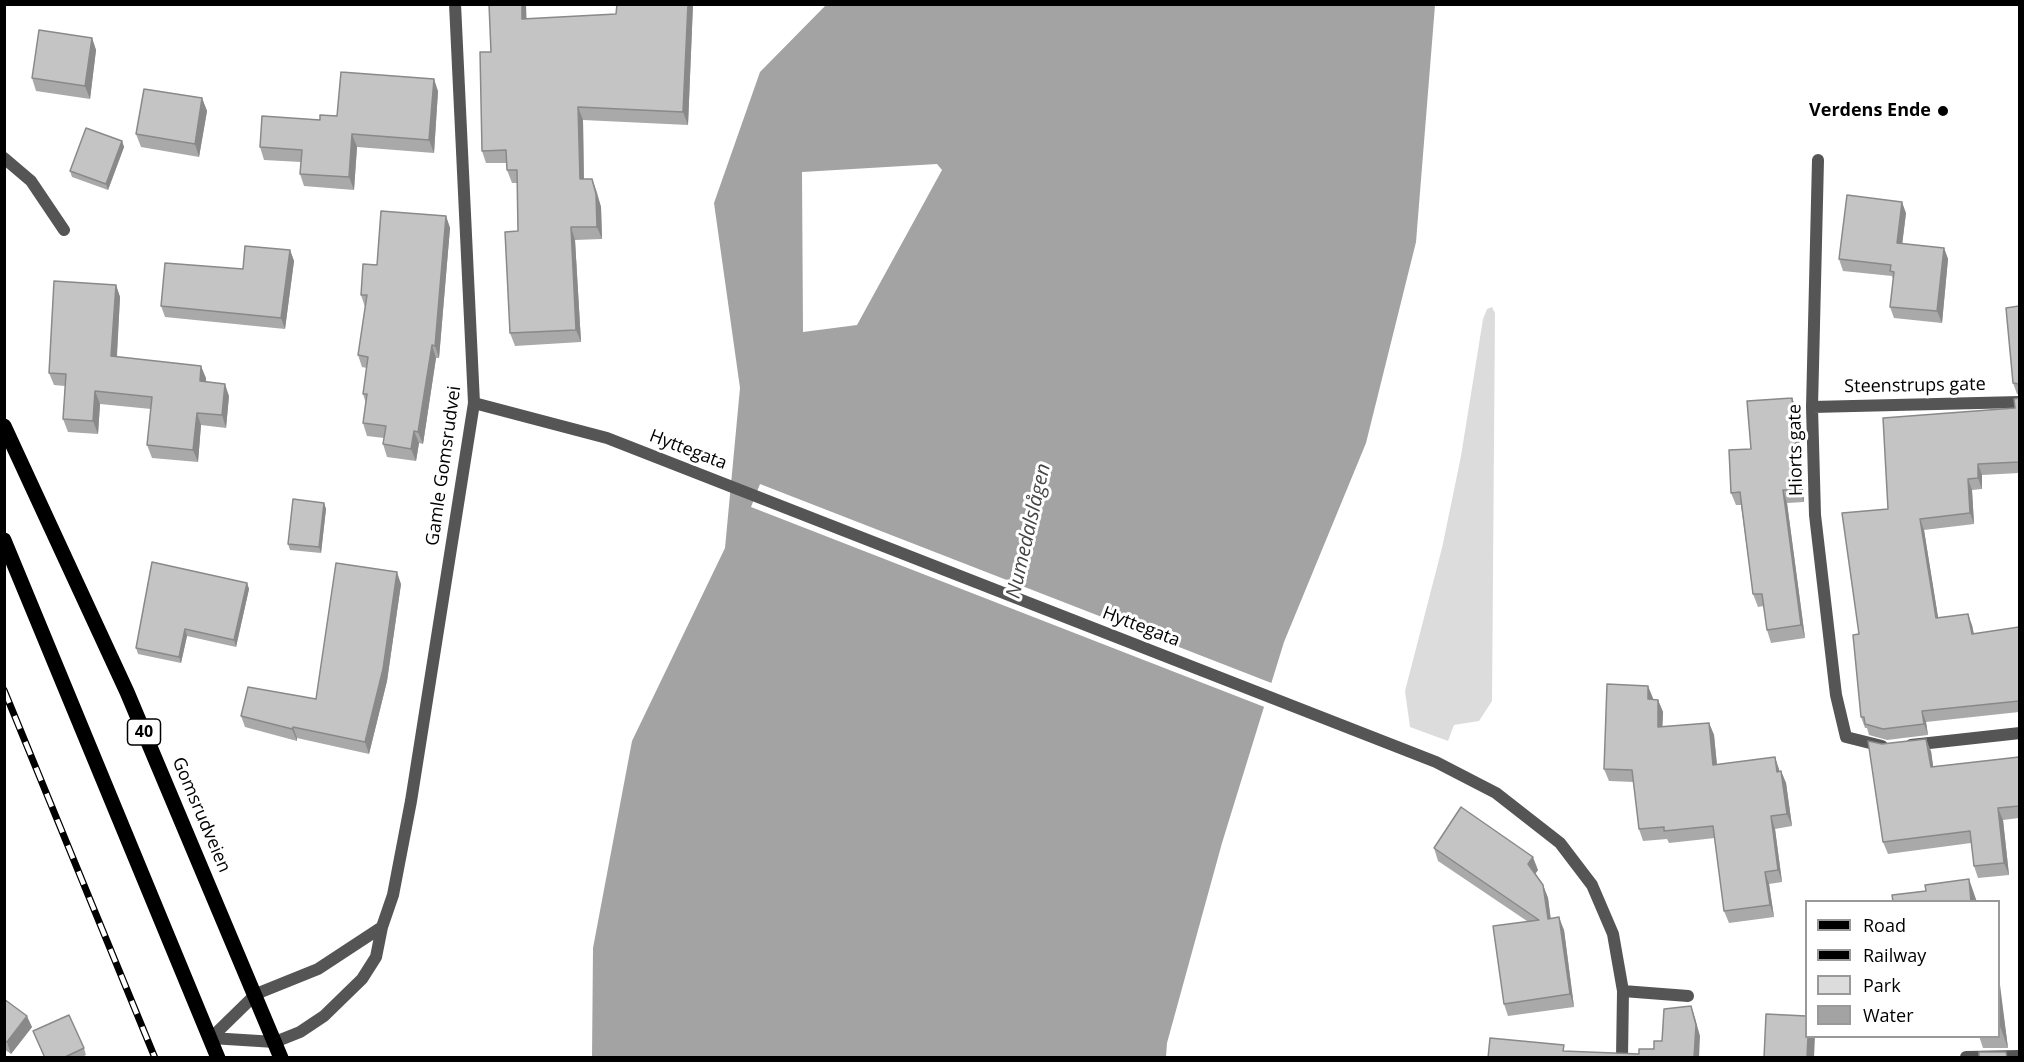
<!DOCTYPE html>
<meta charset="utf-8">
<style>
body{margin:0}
#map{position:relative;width:2024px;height:1062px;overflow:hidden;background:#fff;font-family:"Open Sans",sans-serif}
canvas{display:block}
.frame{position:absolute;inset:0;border:6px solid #000;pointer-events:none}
.legend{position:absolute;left:1805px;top:900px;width:195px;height:138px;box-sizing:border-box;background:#fff;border:2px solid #999;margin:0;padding:8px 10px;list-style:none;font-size:18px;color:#000}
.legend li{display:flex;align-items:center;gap:12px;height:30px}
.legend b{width:30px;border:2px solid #999}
</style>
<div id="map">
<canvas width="2024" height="1062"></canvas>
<div class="frame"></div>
<ul class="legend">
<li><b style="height:8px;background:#000"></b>Road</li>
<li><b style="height:8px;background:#000"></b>Railway</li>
<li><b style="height:16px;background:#dcdcdc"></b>Park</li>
<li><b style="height:16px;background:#a3a3a3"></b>Water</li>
</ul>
</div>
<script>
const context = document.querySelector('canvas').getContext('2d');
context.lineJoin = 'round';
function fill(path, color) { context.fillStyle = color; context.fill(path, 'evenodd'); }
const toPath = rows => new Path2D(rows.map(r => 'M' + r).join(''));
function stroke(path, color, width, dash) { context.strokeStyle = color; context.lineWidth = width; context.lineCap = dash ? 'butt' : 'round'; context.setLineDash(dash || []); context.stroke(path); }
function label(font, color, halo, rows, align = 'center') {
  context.font = font + ' "Open Sans",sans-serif'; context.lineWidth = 6; context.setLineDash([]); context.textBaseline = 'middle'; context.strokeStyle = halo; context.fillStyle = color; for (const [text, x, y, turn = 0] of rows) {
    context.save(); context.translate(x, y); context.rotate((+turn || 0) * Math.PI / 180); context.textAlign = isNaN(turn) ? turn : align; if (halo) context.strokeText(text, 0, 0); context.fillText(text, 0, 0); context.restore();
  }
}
fill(toPath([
 [1492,307,1495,313,1492,701,1479,721,1454,725,1448,741,1410,727,1405,691,1442,548,1461,456,1483,319,1487,309]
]), '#dcdcdc');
fill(toPath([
 [826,5,1435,5,1416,242,1366,443,1284,642,1222,843,1167,1043,1166,1057,592,1058,593,948,632,741,725,548,740,388,714,203,760,72],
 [937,164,942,170,857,325,803,332,802,172]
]), '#a3a3a3');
fill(toPath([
 [760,484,1274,684,1267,708,751,507]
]), '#fff');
stroke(toPath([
 [4,158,31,181,64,230],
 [1818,160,1812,407,1815,515,1836,695,1846,737,1882,746],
 [474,403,607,438,1436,762,1496,793,1560,843,1592,885,1613,934,1623,991,1622,1058],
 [1812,407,2020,402],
 [1911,745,2020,733],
 [1623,991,1688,996],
 [211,1038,275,1042,300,1032,324,1016,362,979,376,957,382,927,393,895,411,801,474,403,455,4],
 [211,1038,256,994,318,969,382,927],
 [1966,1057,2020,1056]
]), '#555', 12);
stroke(toPath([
 [4,426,127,692,281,1058],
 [4,540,218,1058]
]), '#000', 15);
const rail = toPath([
 [4,690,155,1058]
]);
stroke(rail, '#000', 7);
stroke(rail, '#fff', 4.5, [14]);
fill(toPath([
 [617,4,693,4,688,125,583,120,584,179,592,179,597,192,601,207,602,239,575,240,581,342,515,346,510,333,518,231,517,183,512,183,507,170,507,163,486,163,482,151,491,52,526,19,616,14],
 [92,38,96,50,90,99,36,91,32,78],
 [438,91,434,153,357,147,354,190,304,186,300,174,301,162,264,160,260,147,320,120],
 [202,98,207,111,199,157,141,147,136,134],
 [122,141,124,147,108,190,72,177,70,171],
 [1906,213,1902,244,1944,248,1948,259,1942,323,1894,318,1890,307,1893,279,1892,276,1843,271,1839,259],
 [446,216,450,228,439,358,436,358,423,444,419,443,416,461,387,457,383,444,384,438,367,436,363,423,366,403,363,394,367,368,362,367,358,355,365,307,361,295,377,265],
 [290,250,294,261,285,329,165,317,161,306,243,269],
 [116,285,120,297,117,357,206,378,206,382,229,396,226,428,201,425,198,462,152,458,147,445,151,409,100,404,98,434,68,432,63,419,65,386,54,385,49,373],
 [2019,306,2019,394,2017,394,2013,383],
 [1792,398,1797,410,1804,502,1787,503,1805,638,1771,643,1767,630,1764,606,1758,607,1753,594,1741,505,1736,505,1731,493,1751,449],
 [2019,398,2019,473,1982,475,1982,489,1972,490,1974,524,1924,530,1938,618,1972,625,1974,634,2019,627,2019,712,1926,722,1928,735,1887,740,1869,735,1867,728,1865,728,1861,717,1859,634,1888,509,2015,408],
 [324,503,326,509,321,553,290,550,288,544],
 [247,583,249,589,236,647,187,636,181,663,138,654,136,648],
 [401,584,387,681,369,754,297,738,297,741,245,727,241,716,316,699],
 [1653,698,1653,700,1658,700,1663,712,1662,727,1709,723,1714,735,1717,764,1779,769,1779,771,1781,771,1786,783,1792,826,1775,829,1782,882,1769,884,1774,917,1729,923,1724,911,1715,838,1669,843,1667,839,1643,841,1639,829,1634,782,1609,781,1604,769],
 [1882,744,1931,751,1933,767,2019,757,2019,818,2003,820,2009,875,1978,878,1974,866,1971,843,1888,854,1883,842],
 [1434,848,1538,870,1535,874,1543,885,1548,898,1551,919,1564,930,1574,1007,1508,1016,1504,1004,1527,921,1438,861],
 [1998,976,2008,1048,1983,1048,1979,1036,1998,1036],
 [4,999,32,1027,11,1054,4,1049],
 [33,1031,84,1048,86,1055,80,1058,45,1058]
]), '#a9a9a9');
fill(toPath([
 [522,4,526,4,527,32,522,19],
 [688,4,693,4,688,125,683,112],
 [92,38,96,50,90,99,85,86],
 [434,79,438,91,434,153,429,140],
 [202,98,207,111,199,157,195,144],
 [578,107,583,120,584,192,580,179],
 [352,134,357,147,354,190,349,177],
 [122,141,124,147,108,190,106,184],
 [592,179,601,207,602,239,597,227],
 [1902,202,1906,213,1901,254,1897,243],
 [446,216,450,228,439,358,435,346],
 [571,227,575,240,581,342,576,330],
 [1944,248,1948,259,1942,323,1937,311],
 [290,250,294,261,285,329,281,318],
 [116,285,120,297,116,369,111,356],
 [432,345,436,358,423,444,418,432],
 [201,366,206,378,205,394,200,381],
 [225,384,229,396,226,428,222,415],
 [95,391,100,404,98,434,93,421],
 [1792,398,1797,410,1804,502,1799,490],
 [197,413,201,425,198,462,193,450],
 [414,431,419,443,416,461,411,449],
 [1978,464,1982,475,1982,489,1978,478],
 [1968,479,1972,490,1974,524,1970,513],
 [1783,490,1787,503,1805,638,1801,625],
 [324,503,326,509,321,553,319,547],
 [1920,519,1924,530,1940,629,1936,618],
 [397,572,401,584,387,681,369,754,365,742],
 [247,583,249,589,236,647,234,640],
 [1968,614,1972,625,1976,646,1972,634],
 [185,629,187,636,181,663,179,657],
 [1648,686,1653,698,1652,711,1648,699],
 [1658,700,1663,712,1662,740,1658,727],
 [1922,711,1926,722,1928,735,1924,724],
 [1709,723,1714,735,1718,777,1713,765],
 [293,727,297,738,297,741,292,729],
 [1926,739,1931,751,1935,779,1931,767],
 [1775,757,1779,769,1781,784,1777,772],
 [1781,771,1786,783,1792,826,1787,814],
 [1998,808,2003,820,2009,875,2004,863],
 [1771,816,1775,829,1782,882,1778,870],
 [1533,857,1538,870,1533,877,1528,864],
 [1765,872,1769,884,1774,917,1770,905],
 [1969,879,1977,902,1971,902],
 [1543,885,1548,898,1552,931,1548,919],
 [1559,917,1564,930,1574,1007,1570,994],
 [1998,976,1999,977,2008,1048,1998,1021],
 [1691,1006,1695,1018,1700,1036,1699,1058,1694,1058],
 [27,1016,32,1027,11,1054,7,1042],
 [1808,1036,1815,1036,1814,1058,1807,1058]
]), '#898989');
const building = toPath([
 [489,4,522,4,522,19,616,14,617,4,688,4,683,112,578,107,580,179,592,179,596,194,597,227,571,227,576,330,510,333,505,232,518,231,517,170,507,170,506,150,482,151,480,52,491,52,489,4],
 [39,30,92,38,85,86,32,78,39,30],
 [341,72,434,79,429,140,352,134,349,177,300,174,302,150,260,147,262,116,320,120,320,115,337,116,341,72],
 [144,89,202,98,195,144,136,134,144,89],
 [86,128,122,141,106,184,70,171,86,128],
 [1847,195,1902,202,1897,243,1944,248,1937,311,1890,307,1894,272,1890,271,1891,265,1839,259,1847,195],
 [381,211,446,216,435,346,432,345,418,432,414,431,411,449,383,444,386,426,363,423,367,394,363,394,368,357,358,355,367,295,361,295,363,264,377,265,381,211],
 [245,246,290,250,281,318,161,306,165,263,243,269,245,246],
 [54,281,116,285,111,356,201,366,200,381,225,384,222,415,197,413,193,450,147,445,152,397,95,391,93,421,63,419,66,374,49,373,54,281],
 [2019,306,2019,384,2013,383,2006,308,2019,306],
 [1792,398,1799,490,1783,490,1801,625,1767,630,1762,594,1753,594,1740,492,1731,493,1729,450,1751,449,1747,401,1792,398],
 [2019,398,2019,462,1978,464,1978,478,1968,479,1970,513,1920,519,1936,618,1968,614,1972,634,2019,627,2019,701,1922,711,1924,724,1883,729,1865,724,1864,717,1861,717,1853,635,1859,634,1842,513,1888,509,1883,418,2015,408,2014,399,2019,398],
 [293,499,324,503,319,547,288,544,293,499],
 [152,562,247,583,234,640,185,629,179,657,136,648,152,562],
 [336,563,397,572,383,669,365,742,293,727,292,729,241,716,248,687,316,699,336,563],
 [1607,684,1648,686,1648,699,1658,700,1658,727,1709,723,1713,765,1775,757,1777,772,1781,771,1787,814,1771,816,1778,870,1765,872,1770,905,1724,911,1713,826,1664,831,1664,827,1639,829,1632,770,1604,769,1607,684],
 [1926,739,1931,767,2019,757,2019,806,1998,808,2004,863,1974,866,1970,831,1883,842,1868,741,1882,744,1926,739],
 [1461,807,1533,857,1528,864,1543,885,1548,919,1559,917,1570,994,1504,1004,1493,926,1539,920,1434,848,1461,807],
 [1969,879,1971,902,1893,902,1892,895,1926,891,1925,885,1969,879],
 [4,999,27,1016,7,1042,4,1040,4,999],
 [1691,1006,1696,1025,1694,1058,1488,1058,1490,1038,1564,1045,1563,1051,1639,1054,1639,1049,1654,1049,1654,1041,1662,1041,1664,1009,1691,1006],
 [1766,1014,1806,1016,1806,1036,1808,1036,1807,1058,1764,1058,1766,1014],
 [69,1015,84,1048,63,1058,45,1058,33,1031,69,1015],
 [1979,1052,2006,1052,2007,1058,1979,1058,1979,1052]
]);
fill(building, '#c4c4c4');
stroke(building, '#898989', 1.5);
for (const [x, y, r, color] of [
 [1943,111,6,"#000"]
]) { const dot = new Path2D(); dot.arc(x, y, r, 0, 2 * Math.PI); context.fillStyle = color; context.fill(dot); stroke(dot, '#fff', 2); }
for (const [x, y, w] of [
 [144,732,33]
]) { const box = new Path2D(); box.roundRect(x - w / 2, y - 13, w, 26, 4.5); context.fillStyle = '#fff'; context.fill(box); stroke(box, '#000', 1.5); }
label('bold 16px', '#000', null, [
 ["40",144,732]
]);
label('bold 18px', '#000', '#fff', [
 ["Verdens Ende",1931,111]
], 'right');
label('18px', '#000', '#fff', [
 ["Steenstrups gate",1915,386,-1],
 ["Hyttegata",688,450,21],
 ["Hiorts gate",1796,450,-91],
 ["Gamle Gomsrudvei",444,466,-82],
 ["Hyttegata",1141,627,21],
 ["Gomsrudveien",201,815,67]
]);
label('italic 20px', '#444', '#fff', [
 ["Numedalslågen",1029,531,-77]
]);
</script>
